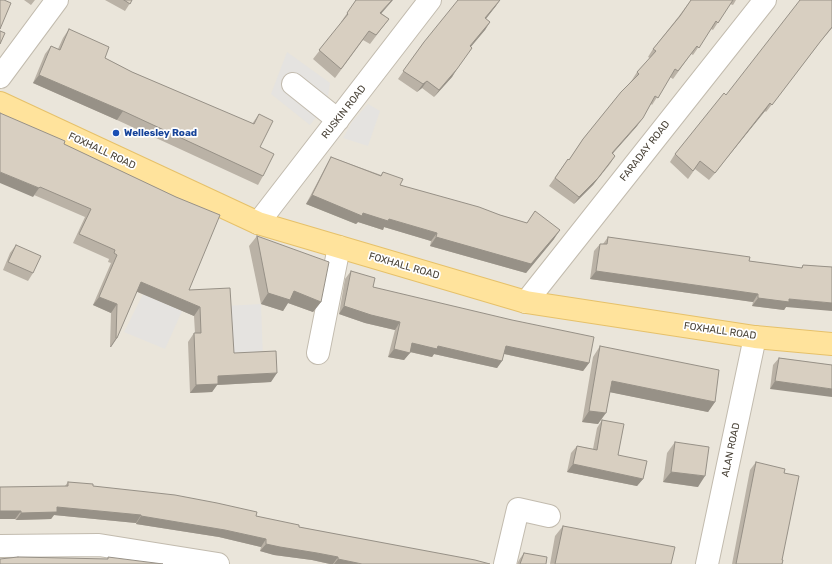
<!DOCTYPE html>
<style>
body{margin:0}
canvas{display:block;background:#f6f3ec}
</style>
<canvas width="832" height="564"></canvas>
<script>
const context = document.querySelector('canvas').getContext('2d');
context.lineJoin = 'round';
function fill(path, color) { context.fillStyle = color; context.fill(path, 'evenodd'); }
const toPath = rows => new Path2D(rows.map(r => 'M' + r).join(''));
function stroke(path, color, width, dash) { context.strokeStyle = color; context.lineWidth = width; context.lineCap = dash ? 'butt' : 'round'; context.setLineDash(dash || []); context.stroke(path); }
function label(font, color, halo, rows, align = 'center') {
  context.font = font + ' Rubik,sans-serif'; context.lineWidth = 3.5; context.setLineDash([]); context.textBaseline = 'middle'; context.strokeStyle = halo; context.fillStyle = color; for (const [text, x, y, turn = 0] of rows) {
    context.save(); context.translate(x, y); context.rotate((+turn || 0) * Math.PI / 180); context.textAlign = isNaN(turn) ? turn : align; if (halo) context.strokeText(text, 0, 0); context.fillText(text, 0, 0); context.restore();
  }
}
fill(toPath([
 [0,0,832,0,832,564,0,564]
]), '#eae5da');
fill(toPath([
 [287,52,330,83,327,103,310,125,271,94],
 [368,104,380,111,368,146,343,138,352,122],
 [143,294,182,311,165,349,124,332],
 [261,304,263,360,228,362,225,306]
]), '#e5e3e0');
const minor = toPath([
 [0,77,57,0],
 [293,84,338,120],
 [258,223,430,0],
 [526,302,765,0],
 [318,353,339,247],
 [0,546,99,545,218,564],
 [505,564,518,509,549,516],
 [707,564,755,337]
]);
const major = toPath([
 [0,103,258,223,526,302,755,337,832,344]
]);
stroke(minor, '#c2bbae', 24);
stroke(major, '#e6c16a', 24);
stroke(minor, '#fff', 22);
stroke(major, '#ffe39c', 22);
fill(toPath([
 [24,0,35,0,31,5],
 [105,0,132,0,125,11],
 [356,0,381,13,389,19,370,44,363,40,335,78,313,59,342,22,341,22],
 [500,0,486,19,490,22,485,30,471,46,452,77,434,97,422,88,417,92,398,79,424,42],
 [691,0,736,0,733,5,730,4,713,30,711,29,693,55,691,54,673,79,670,77,652,105,651,104,637,126,613,153,615,156,610,164,593,185,574,204,549,186,568,159,569,160,583,139,632,80,637,72,650,58,648,57,653,49,679,16],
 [69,29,105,58,132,72,252,124,259,114,260,147,263,176,258,185,117,120,33,83,45,54,51,46,58,49,63,38],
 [814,49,766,112,765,111,709,180,695,169,688,179,670,162,675,154,726,95],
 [64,144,189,290,234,353,271,382,217,385,212,392,190,393,188,342,194,333,195,333,194,316,137,291,117,338,111,347,110,347,111,313,93,305,111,263,108,262,109,259,73,243,85,217,34,195,33,197],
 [331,157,381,175,383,172,400,185,527,223,535,211,554,239,526,273,430,246,431,241,384,227,383,230,358,222,356,224,306,204,326,166],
 [257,236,321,302,313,312,288,303,283,311,261,304,249,246],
 [608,237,749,261,801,268,803,265,832,267,786,307,784,310,752,306,753,302,590,279,594,251,600,244,603,244],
 [16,245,33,273,28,281,3,270,10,253],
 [351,271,373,287,589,363,583,371,504,354,502,361,497,368,434,354,432,357,410,352,404,360,388,357,395,330,365,323,339,314,345,279],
 [600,346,715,402,708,412,610,392,598,424,582,422,593,357],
 [779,358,832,365,770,389,773,365],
 [602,420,618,455,643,479,637,486,567,472,571,453,577,446,593,449,597,428],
 [675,442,698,487,663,482,667,453],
 [756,462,784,473,782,564,732,564,750,470],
 [68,482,93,486,256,516,299,527,490,564,330,564,312,560,274,555,260,551,261,547,219,537,136,524,136,523,54,515,51,519,16,520,15,519,0,519,65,486],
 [563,526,671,564,550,564,555,536],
 [524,553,546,564,517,564,519,560]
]), '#bab2a6');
fill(toPath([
 [392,0,393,0,374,22,380,13],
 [500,0,496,6,480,26,485,18],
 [490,22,485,30,465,54,470,46],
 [832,27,832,28,814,49,766,112,820,42],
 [457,69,452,77,434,97,439,90],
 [39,75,123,111,117,120,33,83],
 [427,81,422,88,417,92,423,84],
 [770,103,765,111,709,180,715,173],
 [643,118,637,126,607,160,612,153],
 [615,156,593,185,574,204,579,197],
 [0,172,39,188,33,197,0,183],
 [312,195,363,213,389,219,437,233,431,241,384,227,383,230,358,222,356,224,306,204],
 [560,230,554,239,526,273,430,246,436,237],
 [596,271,758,294,753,302,590,279],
 [141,282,200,307,194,316,135,291],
 [294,291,321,302,313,312,288,303,283,311,261,304,268,293],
 [99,297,117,304,111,313,93,305],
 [758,298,789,299,832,303,832,311,786,307,784,310,752,306],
 [344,306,400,322,395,330,365,323,339,314],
 [116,338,117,338,111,347,110,347],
 [412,343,438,346,502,361,497,368,434,354,432,357,406,351],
 [506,346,589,363,583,371,500,353],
 [394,349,410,353,404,360,388,357],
 [277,373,271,382,217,385,212,392,190,393,196,385,218,376],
 [612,381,715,402,708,412,604,391],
 [775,381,832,389,832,397,770,389],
 [589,411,606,413,598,424,582,422],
 [573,464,643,479,637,486,567,472],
 [671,472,705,476,698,487,663,482],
 [57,507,141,515,136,523,54,515,51,519,16,520,21,513],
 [0,511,21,511,15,519,0,519],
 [141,516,225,530,266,539,261,547,219,537,136,524],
 [266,544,317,553,338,557,333,564,330,564,312,560,274,555,260,551],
 [338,559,362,564,334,564]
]), '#979187');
const building = toPath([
 [0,0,4,0,11,3,0,29,0,0],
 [124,0,132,0,130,4,124,0],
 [356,0,392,0,380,13,389,19,376,35,369,31,341,69,319,50,348,14,347,13,356,0],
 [458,0,500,0,485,18,490,22,470,46,472,48,457,69,439,90,427,81,423,84,403,71,424,42,458,0],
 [691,0,733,0,718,23,716,21,699,48,697,46,678,71,675,69,658,98,655,96,643,118,612,153,615,156,598,178,579,197,555,178,568,159,569,160,583,139,621,92,639,74,637,72,656,51,653,49,680,16,691,0],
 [800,0,832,0,832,27,820,42,772,105,770,103,715,173,700,161,693,171,675,154,724,93,726,95,800,0],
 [69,29,109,47,105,58,132,72,254,124,259,114,273,121,260,147,274,154,263,176,123,111,39,75,51,46,60,50,69,29],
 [0,31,5,33,0,44,0,31],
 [0,113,65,141,64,144,176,197,220,215,189,290,230,288,234,353,276,351,277,373,218,376,218,384,196,385,194,333,201,333,200,307,141,282,117,338,116,338,117,304,99,297,117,255,114,253,115,250,79,234,91,209,40,187,39,188,0,172,0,113],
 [331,157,381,176,383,172,403,179,400,185,479,207,500,215,527,223,535,211,560,230,531,264,436,237,437,233,389,219,388,221,363,213,362,216,312,195,331,157],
 [257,236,329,262,321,302,294,291,290,300,268,293,257,236],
 [608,237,750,257,749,261,802,268,803,265,832,267,832,303,789,299,789,302,758,298,758,294,596,271,600,244,607,244,608,237],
 [16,245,41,256,33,273,8,262,16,245],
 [351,271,375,278,373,287,512,320,594,337,589,363,506,346,502,361,438,346,437,349,412,343,410,353,394,349,400,322,371,315,344,306,351,271],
 [600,346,719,370,715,402,612,381,606,413,589,411,600,346],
 [779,358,832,365,832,389,775,381,779,358],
 [602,420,624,424,618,455,647,461,643,479,573,464,577,446,597,450,602,420],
 [675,442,709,447,705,476,671,472,675,442],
 [756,462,785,469,784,473,799,476,782,560,783,560,782,564,736,564,756,462],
 [68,482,93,484,93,486,175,495,217,503,257,512,256,516,299,525,299,527,475,560,490,564,362,564,338,559,338,557,317,553,280,547,266,544,266,539,225,530,141,516,141,515,57,507,57,512,21,513,21,511,0,511,0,487,68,486,68,482],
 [563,526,675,547,671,564,555,564,563,526],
 [524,553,547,557,546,564,520,564,524,553],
 [18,557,108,559,108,557,163,564,0,564,0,559,18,557]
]);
fill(building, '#d8cfc1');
stroke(building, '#979187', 1);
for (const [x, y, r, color] of [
 [116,133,4,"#1a4fb4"]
]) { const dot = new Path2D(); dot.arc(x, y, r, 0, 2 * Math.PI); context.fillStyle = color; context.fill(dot); stroke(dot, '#fff', 1.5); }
label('10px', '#4b4439', '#fff', [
 ["RUSKIN ROAD",344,112,-52],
 ["FOXHALL ROAD",102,151,25],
 ["FARADAY ROAD",645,151,-52],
 ["FOXHALL ROAD",404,266,16],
 ["FOXHALL ROAD",720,331,8],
 ["ALAN ROAD",731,450,-78]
]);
label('bold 10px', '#164399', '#fff', [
 ["Wellesley Road",124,133]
], 'left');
</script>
